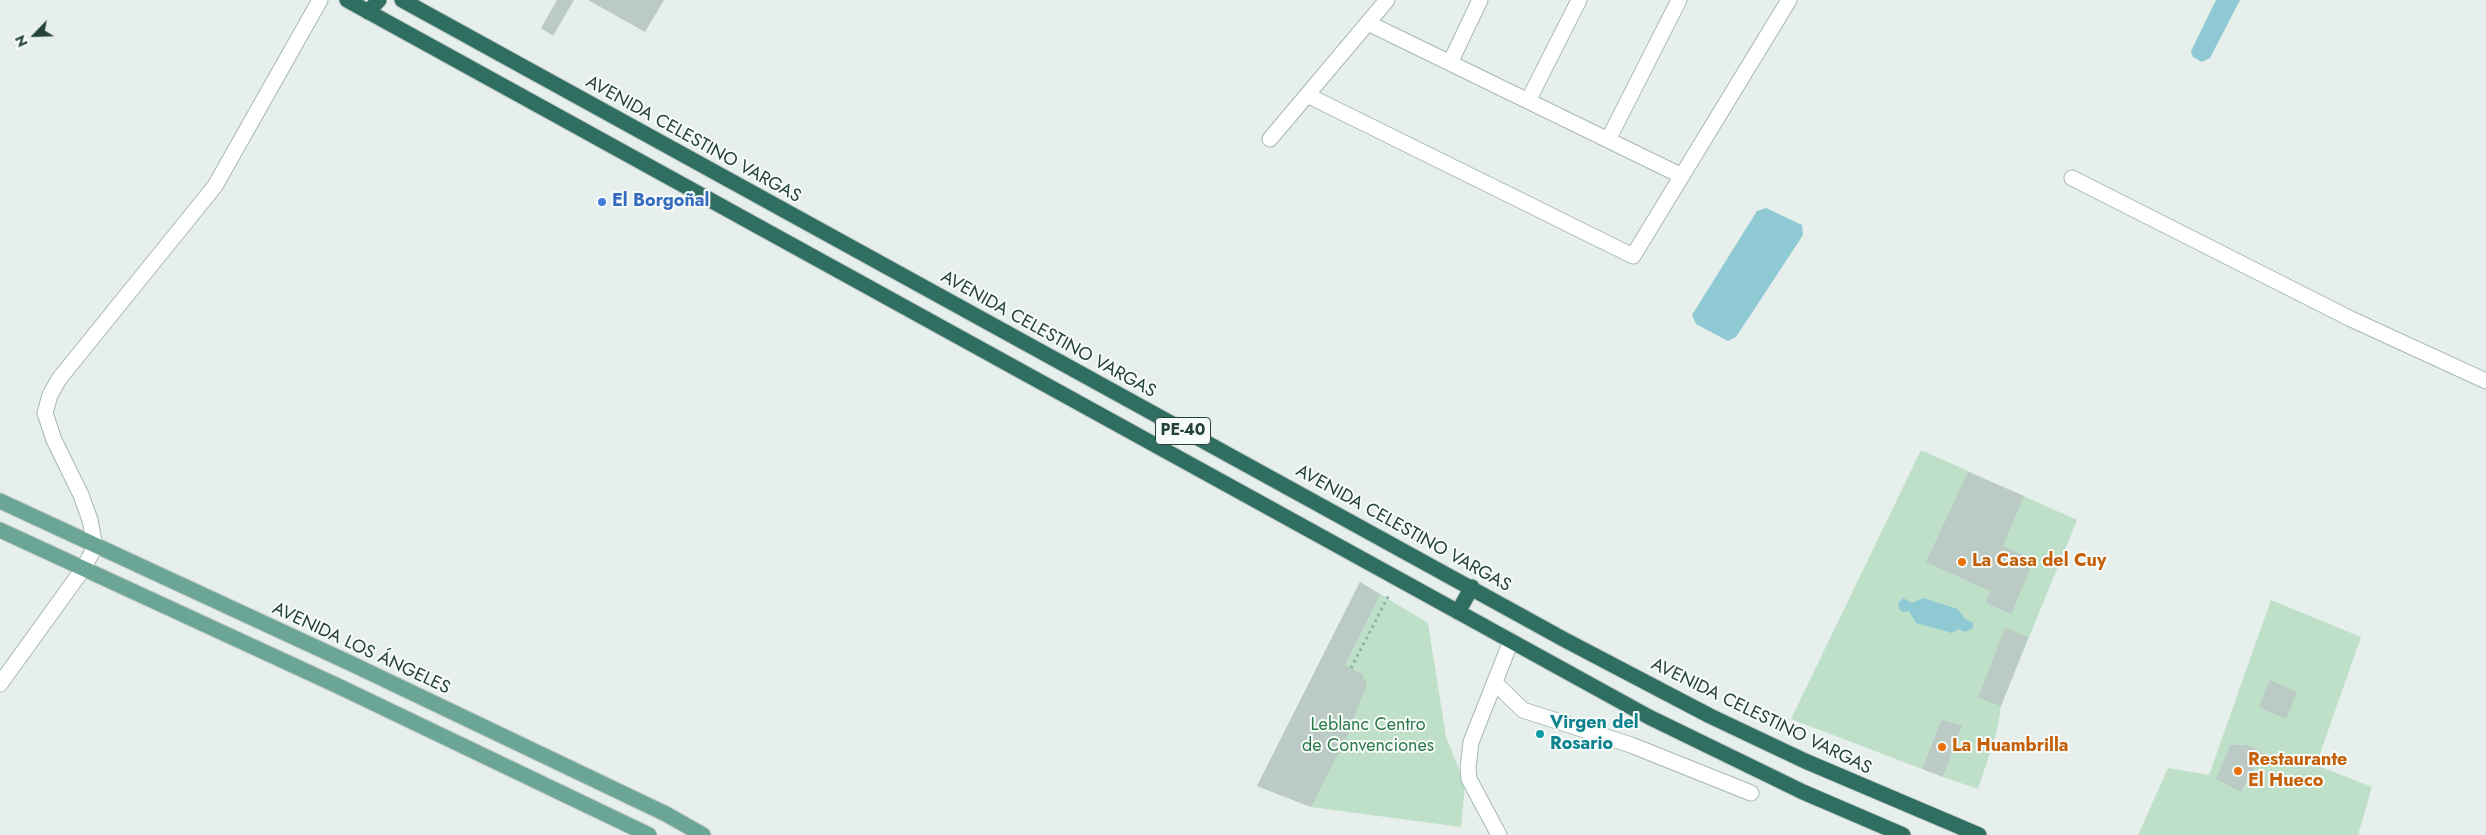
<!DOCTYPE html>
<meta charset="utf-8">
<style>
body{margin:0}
#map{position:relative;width:2486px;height:835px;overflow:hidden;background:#e6efeb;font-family:Jost,sans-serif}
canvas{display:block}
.north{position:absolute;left:10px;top:10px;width:50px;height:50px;-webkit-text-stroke:4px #f7fbf9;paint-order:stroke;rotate:246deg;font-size:14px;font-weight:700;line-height:20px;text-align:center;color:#24423a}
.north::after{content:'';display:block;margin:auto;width:18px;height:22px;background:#24423a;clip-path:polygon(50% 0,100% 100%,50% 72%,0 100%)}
</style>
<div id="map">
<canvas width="2486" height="835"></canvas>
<div class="north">N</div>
</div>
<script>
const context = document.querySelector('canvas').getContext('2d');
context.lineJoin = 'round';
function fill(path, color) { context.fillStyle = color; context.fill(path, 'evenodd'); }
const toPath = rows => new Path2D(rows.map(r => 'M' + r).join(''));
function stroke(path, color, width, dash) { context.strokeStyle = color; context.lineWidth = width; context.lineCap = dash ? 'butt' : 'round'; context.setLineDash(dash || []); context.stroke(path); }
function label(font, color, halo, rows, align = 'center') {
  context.font = font + ' Jost,sans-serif'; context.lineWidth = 4; context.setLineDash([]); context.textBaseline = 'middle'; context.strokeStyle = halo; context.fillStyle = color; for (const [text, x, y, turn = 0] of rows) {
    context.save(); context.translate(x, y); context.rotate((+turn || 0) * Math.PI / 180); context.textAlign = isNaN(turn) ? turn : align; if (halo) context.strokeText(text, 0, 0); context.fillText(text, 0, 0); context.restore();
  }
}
fill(toPath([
 [1921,450,2077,520,2001,706,1997,731,1978,789,1943,777,1961,725,1941,720,1922,769,1791,719],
 [1360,582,1428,623,1446,737,1465,784,1461,827,1311,807,1257,786],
 [2271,600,2361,637,2316,765,2372,787,2358,835,2138,835,2168,768,2209,775]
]), '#bfe0c8');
fill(toPath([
 [2216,0,2240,0,2210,58,2202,62,2193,57,2191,51],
 [1766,208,1802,225,1803,235,1736,337,1728,341,1696,324,1692,315,1757,211],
 [1903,598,1912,603,1923,598,1958,609,1964,618,1973,623,1973,628,1965,632,1959,629,1952,633,1916,623,1909,611,1903,612,1899,609,1898,603]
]), '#8ec9d4');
fill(toPath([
 [557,0,574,0,553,36,541,28],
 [588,0,664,0,645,32],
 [1968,472,2024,496,2003,546,2034,560,2011,614,1986,603,1990,591,1926,562],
 [1360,582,1380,594,1345,665,1362,674,1367,685,1352,722,1354,723,1311,807,1257,786],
 [2005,628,2028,637,2001,706,1978,698],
 [2270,680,2297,692,2286,719,2259,707],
 [1941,720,1962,725,1943,777,1922,769],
 [2230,745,2248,745,2262,753,2241,792,2216,779]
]), '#bbcac4');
const minor = toPath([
 [1368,23,1682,176],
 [1450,63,1480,0],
 [1307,95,1633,256,1789,0],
 [1528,101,1579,0],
 [1270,139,1387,0],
 [1608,140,1679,0],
 [2072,178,2351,319,2486,381],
 [0,684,83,569,95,547,90,520,81,495,54,440,45,413,50,395,59,379,215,186,320,0],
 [1496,684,1523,710,1631,745,1751,793],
 [1499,835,1469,779,1468,768,1471,742,1511,641]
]);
const major = toPath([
 [0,501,352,664,666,814,703,835],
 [0,530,338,686,649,835]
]);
const highway = toPath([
 [347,0,1649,717,1803,792,1903,835],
 [402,0,1565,640,1710,716,1805,761,1979,835],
 [368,12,379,0],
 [1458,612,1472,587]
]);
stroke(minor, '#a8b8b2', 17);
stroke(major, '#c2cac8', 17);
stroke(highway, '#c2cac8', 17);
stroke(toPath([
 [1351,668,1390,593]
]), '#86b3a5', 3, [2.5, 4]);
stroke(minor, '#fff', 15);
stroke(major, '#6aa596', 15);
stroke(highway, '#2f6f62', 15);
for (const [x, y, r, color] of [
 [602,202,5,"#3f7fe0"],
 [1962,562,5,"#e8710a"],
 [1540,734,5,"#0f9aa8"],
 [1942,747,5,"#e8710a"],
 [2238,771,5,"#e8710a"]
]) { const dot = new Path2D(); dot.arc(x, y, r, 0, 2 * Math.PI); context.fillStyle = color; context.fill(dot); stroke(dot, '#f7fbf9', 2); }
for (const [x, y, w] of [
 [1183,431,55]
]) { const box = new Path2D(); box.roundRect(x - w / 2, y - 13.5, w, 27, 4); context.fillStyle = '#f7fbf9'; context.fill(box); stroke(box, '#24423a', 1); }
label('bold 16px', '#24423a', null, [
 ["PE-40",1183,431]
]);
label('18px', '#24423a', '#f7fbf9', [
 ["AVENIDA CELESTINO VARGAS",693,140,29],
 ["AVENIDA CELESTINO VARGAS",1048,335,29],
 ["AVENIDA CELESTINO VARGAS",1403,529,29],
 ["AVENIDA LOS ÁNGELES",361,649,25],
 ["AVENIDA CELESTINO VARGAS",1761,717,26]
]);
label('bold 18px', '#366cbe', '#f7fbf9', [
 ["El Borgoñal",612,202]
], 'left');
label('bold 18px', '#c56008', '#f7fbf9', [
 ["La Casa del Cuy",1972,562],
 ["La Huambrilla",1952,747],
 ["Restaurante",2248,761],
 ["El Hueco",2248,782]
], 'left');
label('bold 18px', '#0d838f', '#f7fbf9', [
 ["Virgen del",1550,724],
 ["Rosario",1550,745]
], 'left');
label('18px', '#2d7a4b', '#f7fbf9', [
 ["Leblanc Centro",1368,726],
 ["de Convenciones",1368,747]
]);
</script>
